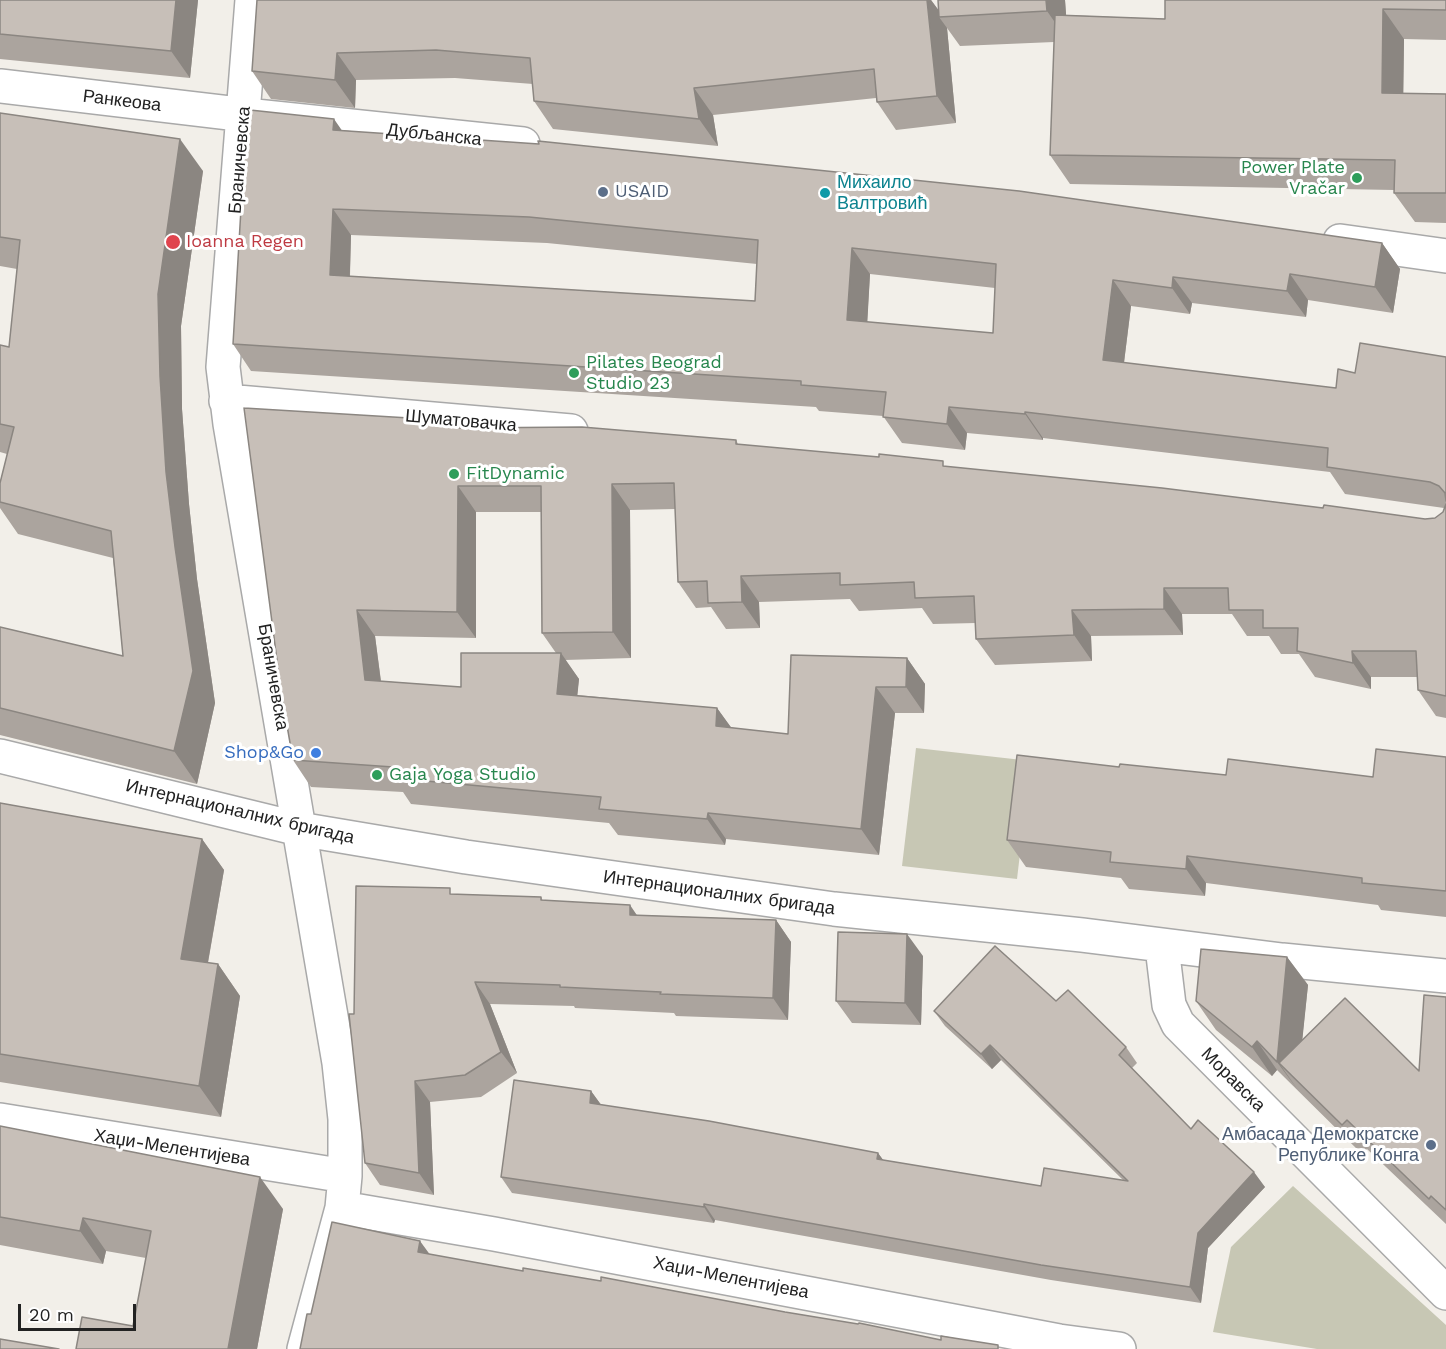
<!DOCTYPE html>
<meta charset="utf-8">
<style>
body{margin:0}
#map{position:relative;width:1446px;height:1349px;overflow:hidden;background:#f2efe9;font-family:"Work Sans",sans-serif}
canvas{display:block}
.scale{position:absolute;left:18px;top:1304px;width:118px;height:27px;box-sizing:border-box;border:3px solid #222;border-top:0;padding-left:8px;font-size:18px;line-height:21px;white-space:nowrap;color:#222;-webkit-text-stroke:4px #fff;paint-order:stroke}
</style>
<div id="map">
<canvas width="1446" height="1349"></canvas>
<div class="scale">20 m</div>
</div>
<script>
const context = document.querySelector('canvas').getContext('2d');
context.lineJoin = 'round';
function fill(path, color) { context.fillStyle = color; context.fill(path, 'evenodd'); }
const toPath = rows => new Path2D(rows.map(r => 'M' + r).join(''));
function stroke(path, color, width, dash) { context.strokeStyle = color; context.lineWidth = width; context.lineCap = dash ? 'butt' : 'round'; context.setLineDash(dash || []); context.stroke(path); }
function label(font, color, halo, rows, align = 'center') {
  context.font = font + ' "Work Sans",sans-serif'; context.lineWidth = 6; context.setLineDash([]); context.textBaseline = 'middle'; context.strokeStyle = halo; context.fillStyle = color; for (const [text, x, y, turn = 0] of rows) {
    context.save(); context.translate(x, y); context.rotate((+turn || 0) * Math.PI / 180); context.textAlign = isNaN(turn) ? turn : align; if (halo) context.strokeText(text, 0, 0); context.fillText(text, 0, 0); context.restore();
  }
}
fill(toPath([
 [916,748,1031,761,1017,879,902,866],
 [1293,1186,1446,1325,1446,1349,1317,1349,1213,1332,1231,1247]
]), '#c7c7b4');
const minor = toPath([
 [252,0,223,367,230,424,339,1063,345,1119,345,1176,342,1208,304,1349],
 [0,86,255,116,523,144],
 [1340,241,1446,256],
 [226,401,571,431],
 [0,756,299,829,466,857,834,909,1082,935,1282,960,1446,976],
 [1162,947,1169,1005,1178,1024,1446,1293],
 [0,1120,345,1176],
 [342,1208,494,1234,1059,1341,1119,1349]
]);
stroke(minor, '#a9a9a9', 36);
stroke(minor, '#fff', 33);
fill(toPath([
 [0,0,198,0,190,78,0,59],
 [257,0,931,0,938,10,1065,0,1066,15,1165,19,1446,0,1446,40,1404,39,1403,93,1446,94,1446,223,1415,222,1394,193,1394,190,1070,184,1050,155,1054,42,960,46,947,28,956,123,896,130,877,102,876,98,713,115,718,146,553,129,534,101,533,84,455,78,356,80,355,108,271,99,252,71],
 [0,113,203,171,181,326,182,409,189,504,197,579,215,703,197,784,0,735,0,627,123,656,113,558,18,534,0,508,0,483,7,454,0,452,0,345,9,347,17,269,0,266],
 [342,130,1382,243,1400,269,1393,313,1308,300,1306,317,1192,303,1190,314,1131,306,1124,363,1336,388,1355,373,1446,357,1446,718,1436,716,1418,690,1417,677,1371,677,1371,689,1315,677,1299,654,1281,654,1269,636,1247,636,1232,614,1182,614,1183,635,1091,636,1092,661,995,665,976,639,976,623,933,624,922,608,859,611,850,599,759,602,760,628,726,629,711,607,696,608,678,582,675,509,630,510,631,658,565,660,579,679,577,695,717,708,731,728,788,734,907,658,925,684,924,713,895,713,879,855,726,839,725,845,618,835,609,823,411,804,403,792,311,787,293,760,281,691,464,428,736,440,738,444,1425,519,1435,518,1443,512,1444,508,1345,494,1330,472,1043,438,1043,440,967,433,965,450,902,443,883,416,819,411,816,407,251,371,233,344],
 [351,235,547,243,757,264,755,301,350,276],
 [870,274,995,288,993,333,867,322],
 [476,512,541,512,542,633,556,653,461,687,381,681,375,636,476,638],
 [1446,757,1446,917,1381,910,1378,905,1206,883,1205,896,1129,889,1121,878,1026,867,1007,840,1119,767,1226,775,1373,777],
 [0,803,202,839,224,870,208,963,218,964,240,996,221,1117,0,1082],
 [454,894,541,897,543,901,637,915,776,920,791,942,788,1020,676,1016,674,1013,575,1008,574,1006,490,1004,517,1073,481,1097,430,1102,434,1195,380,1185,365,1163,354,1014],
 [923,956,921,1025,852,1023,836,1001],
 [1287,957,1308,985,1302,1040,1419,1071,1446,997,1446,1224,1367,1149,1362,1154,1277,1070,1272,1076,1216,1030,1196,1001],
 [1056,1001,1126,1047,1137,1063,1132,1068,1191,1129,1265,1187,1208,1248,1201,1303,1051,1280,715,1220,714,1223,512,1193,501,1177,591,1091,601,1105,878,1153,883,1160,1041,1186,1123,1180,1001,1060,992,1069,945,1026,934,1011],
 [0,1126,283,1209,257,1349,76,1349,133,1326,146,1258,106,1251,103,1264,0,1245]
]), '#aba49e');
fill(toPath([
 [176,0,198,0,190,78,171,51],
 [927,0,931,0,943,16,939,17,947,28,956,123,937,96],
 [1046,0,1065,0,1068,41,1047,11],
 [1383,9,1404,39,1403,122,1382,93],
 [337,53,356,80,355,108,335,80],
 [694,88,713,115,718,146,699,119],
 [334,119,352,145,333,130],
 [180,139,203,171,181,326,182,409,189,504,197,579,215,703,197,784,174,751,175,547,166,472,160,376,158,294],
 [333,209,351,235,349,301,330,275],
 [1382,243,1400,269,1393,313,1375,287],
 [852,248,870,274,866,346,847,320],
 [1290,274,1308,300,1306,317,1287,291],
 [1173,277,1192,303,1190,314,1172,288],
 [1113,280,1131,306,1121,386,1103,360],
 [949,407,967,433,965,450,947,424],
 [1025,412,1043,438,1043,440,1025,414],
 [459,421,477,447,459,428],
 [612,484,630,510,631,658,613,632],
 [458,486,476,512,476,638,457,612],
 [741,576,759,602,760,628,742,602],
 [1164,588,1182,614,1183,635,1164,609],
 [357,610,375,636,384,706,365,680],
 [1072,610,1091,636,1092,661,1074,635],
 [1352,651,1371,677,1371,689,1353,663],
 [561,653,579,679,575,720,557,694],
 [907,658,925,684,924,713,906,687],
 [876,687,895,713,879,855,861,829],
 [717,708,736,734,716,726],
 [708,813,726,839,725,845,707,819],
 [202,839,224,870,203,990,181,959],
 [1187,856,1206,883,1205,896,1186,869],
 [630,905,645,927,630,915],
 [776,920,791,942,788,1020,773,998],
 [907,934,923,956,921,1025,905,1003],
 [1287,957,1308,985,1298,1082,1279,1063,1298,1090,1277,1062],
 [218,964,240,996,221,1117,199,1086],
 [475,982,490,1004,517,1073,501,1052],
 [1257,1041,1277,1070,1272,1076,1252,1047],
 [990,1045,1001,1060,992,1069,981,1054],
 [415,1081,430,1102,434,1195,419,1173],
 [591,1091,602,1106,590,1103],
 [878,1153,889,1168,877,1159],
 [1254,1172,1265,1187,1208,1248,1201,1303,1190,1287,1198,1233],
 [260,1177,283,1209,257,1349,228,1349],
 [704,1204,715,1220,714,1223,704,1207],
 [83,1218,106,1251,103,1264,80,1231],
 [420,1241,439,1267,418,1252]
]), '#8b8681');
const building = toPath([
 [0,0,176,0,171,51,0,34,0,0],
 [257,0,927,0,937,96,877,102,874,69,694,88,699,119,534,101,530,58,436,50,337,53,335,80,252,71,257,0],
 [938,0,1046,0,1047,11,939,17,938,0],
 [1165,0,1446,0,1446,10,1383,9,1382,93,1446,94,1446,193,1394,193,1395,160,1050,155,1055,15,1165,19,1165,0],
 [250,110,334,119,333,130,539,144,538,141,1019,191,1382,243,1375,287,1290,274,1287,291,1173,277,1172,288,1113,280,1103,360,1336,388,1338,369,1355,373,1360,343,1446,357,1446,501,1445,493,1439,486,1430,482,1327,467,1328,448,1025,412,1025,414,949,407,947,424,883,417,886,392,801,385,801,381,233,344,246,124,249,125,250,110],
 [333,209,529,217,758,240,755,301,330,275,333,209],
 [852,248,996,264,993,333,847,320,852,248],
 [0,113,180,139,158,294,160,376,166,472,175,547,193,671,174,751,0,708,0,627,123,656,111,531,0,502,0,483,14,427,0,424,0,345,9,347,20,240,0,237,0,113],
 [244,408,459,421,459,428,582,427,736,440,736,444,879,457,879,454,943,461,943,466,1162,488,1323,508,1324,505,1425,519,1435,518,1443,512,1446,504,1446,696,1418,690,1416,651,1352,651,1353,663,1297,651,1298,628,1263,628,1263,610,1229,610,1228,588,1164,588,1164,609,1072,610,1074,635,976,639,974,596,915,598,914,582,840,585,840,573,741,576,742,602,708,603,707,581,678,582,674,483,612,484,613,632,542,633,541,486,458,486,457,612,357,610,365,680,461,687,461,653,561,653,557,694,717,708,716,726,788,734,791,655,907,658,906,687,876,687,861,829,708,813,707,819,599,809,601,797,393,778,393,767,293,760,281,691,244,408],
 [1376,749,1446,757,1446,891,1362,883,1362,878,1187,856,1186,869,1110,862,1111,852,1007,840,1017,755,1119,767,1120,764,1226,775,1228,759,1373,777,1376,749],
 [0,803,202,839,181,959,218,964,199,1086,0,1054,0,803],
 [356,886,450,888,450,894,541,897,541,900,630,905,630,915,776,920,773,998,660,994,661,992,560,987,560,985,475,982,501,1052,465,1075,415,1081,419,1173,365,1163,349,1014,354,1014,356,886],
 [838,932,907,934,905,1003,836,1001,838,932],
 [995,946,1056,1001,1068,990,1126,1047,1119,1055,1191,1129,1198,1120,1254,1172,1198,1233,1190,1287,1041,1265,704,1204,704,1207,501,1177,514,1080,591,1091,590,1103,709,1121,878,1153,877,1159,1041,1186,1044,1168,1128,1181,990,1045,981,1054,934,1011,995,946],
 [1201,949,1287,957,1277,1062,1257,1041,1252,1047,1196,1001,1201,949],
 [1424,995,1446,997,1446,1210,1431,1196,1429,1199,1347,1120,1342,1125,1279,1063,1345,998,1419,1071,1424,995],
 [0,1126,260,1177,228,1349,76,1349,82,1317,133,1326,151,1231,83,1218,80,1231,0,1217,0,1126],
 [332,1222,420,1241,418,1252,523,1271,523,1268,601,1281,601,1277,785,1312,858,1324,859,1323,941,1340,941,1336,998,1345,998,1349,300,1349,307,1314,311,1314,332,1222],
 [0,1339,59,1349,0,1349,0,1339]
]);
fill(building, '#c7bfb8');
stroke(building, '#8b8681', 1.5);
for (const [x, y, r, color] of [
 [1357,178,6,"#2e9e5b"],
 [603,192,6,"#5c6f8a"],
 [825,193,6,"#0f9aa8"],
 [173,242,8,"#e0444e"],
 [574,373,6,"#2e9e5b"],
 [454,474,6,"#2e9e5b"],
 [316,753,6,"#3f7fe0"],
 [377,775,6,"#2e9e5b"],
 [1431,1145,6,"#5c6f8a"]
]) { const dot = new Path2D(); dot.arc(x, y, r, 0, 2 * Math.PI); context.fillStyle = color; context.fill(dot); stroke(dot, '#fff', 2); }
label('18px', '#222', '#fff', [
 ["Ранкеова",122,101,7],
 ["Дубљанска",434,135,6],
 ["Браничевска",240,160,-85],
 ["Шуматовачка",461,421,5],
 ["Браничевска",273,677,80],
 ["Интернационалних бригада",240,812,13],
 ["Интернационалних бригада",719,893,8],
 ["Моравска",1233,1080,45],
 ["Хаџи-Мелентијева",172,1148,9],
 ["Хаџи-Мелентијева",731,1278,11]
]);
label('18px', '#27864d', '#fff', [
 ["Power Plate",1345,168,"right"],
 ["Vračar",1345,189,"right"],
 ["Pilates Beograd",586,363],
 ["Studio 23",586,384],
 ["FitDynamic",466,474],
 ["Gaja Yoga Studio",389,775]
], 'left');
label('18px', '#0d838f', '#fff', [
 ["Михаило",837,183],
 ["Валтровић",837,204]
], 'left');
label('18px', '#4e5e75', '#fff', [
 ["USAID",615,192],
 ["Амбасада Демократске",1419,1135,"right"],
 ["Републике Конга",1419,1156,"right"]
], 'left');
label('18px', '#be3a42', '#fff', [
 ["Ioanna Regen",186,242]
], 'left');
label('18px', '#366cbe', '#fff', [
 ["Shop&Go",304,753]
], 'right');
</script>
